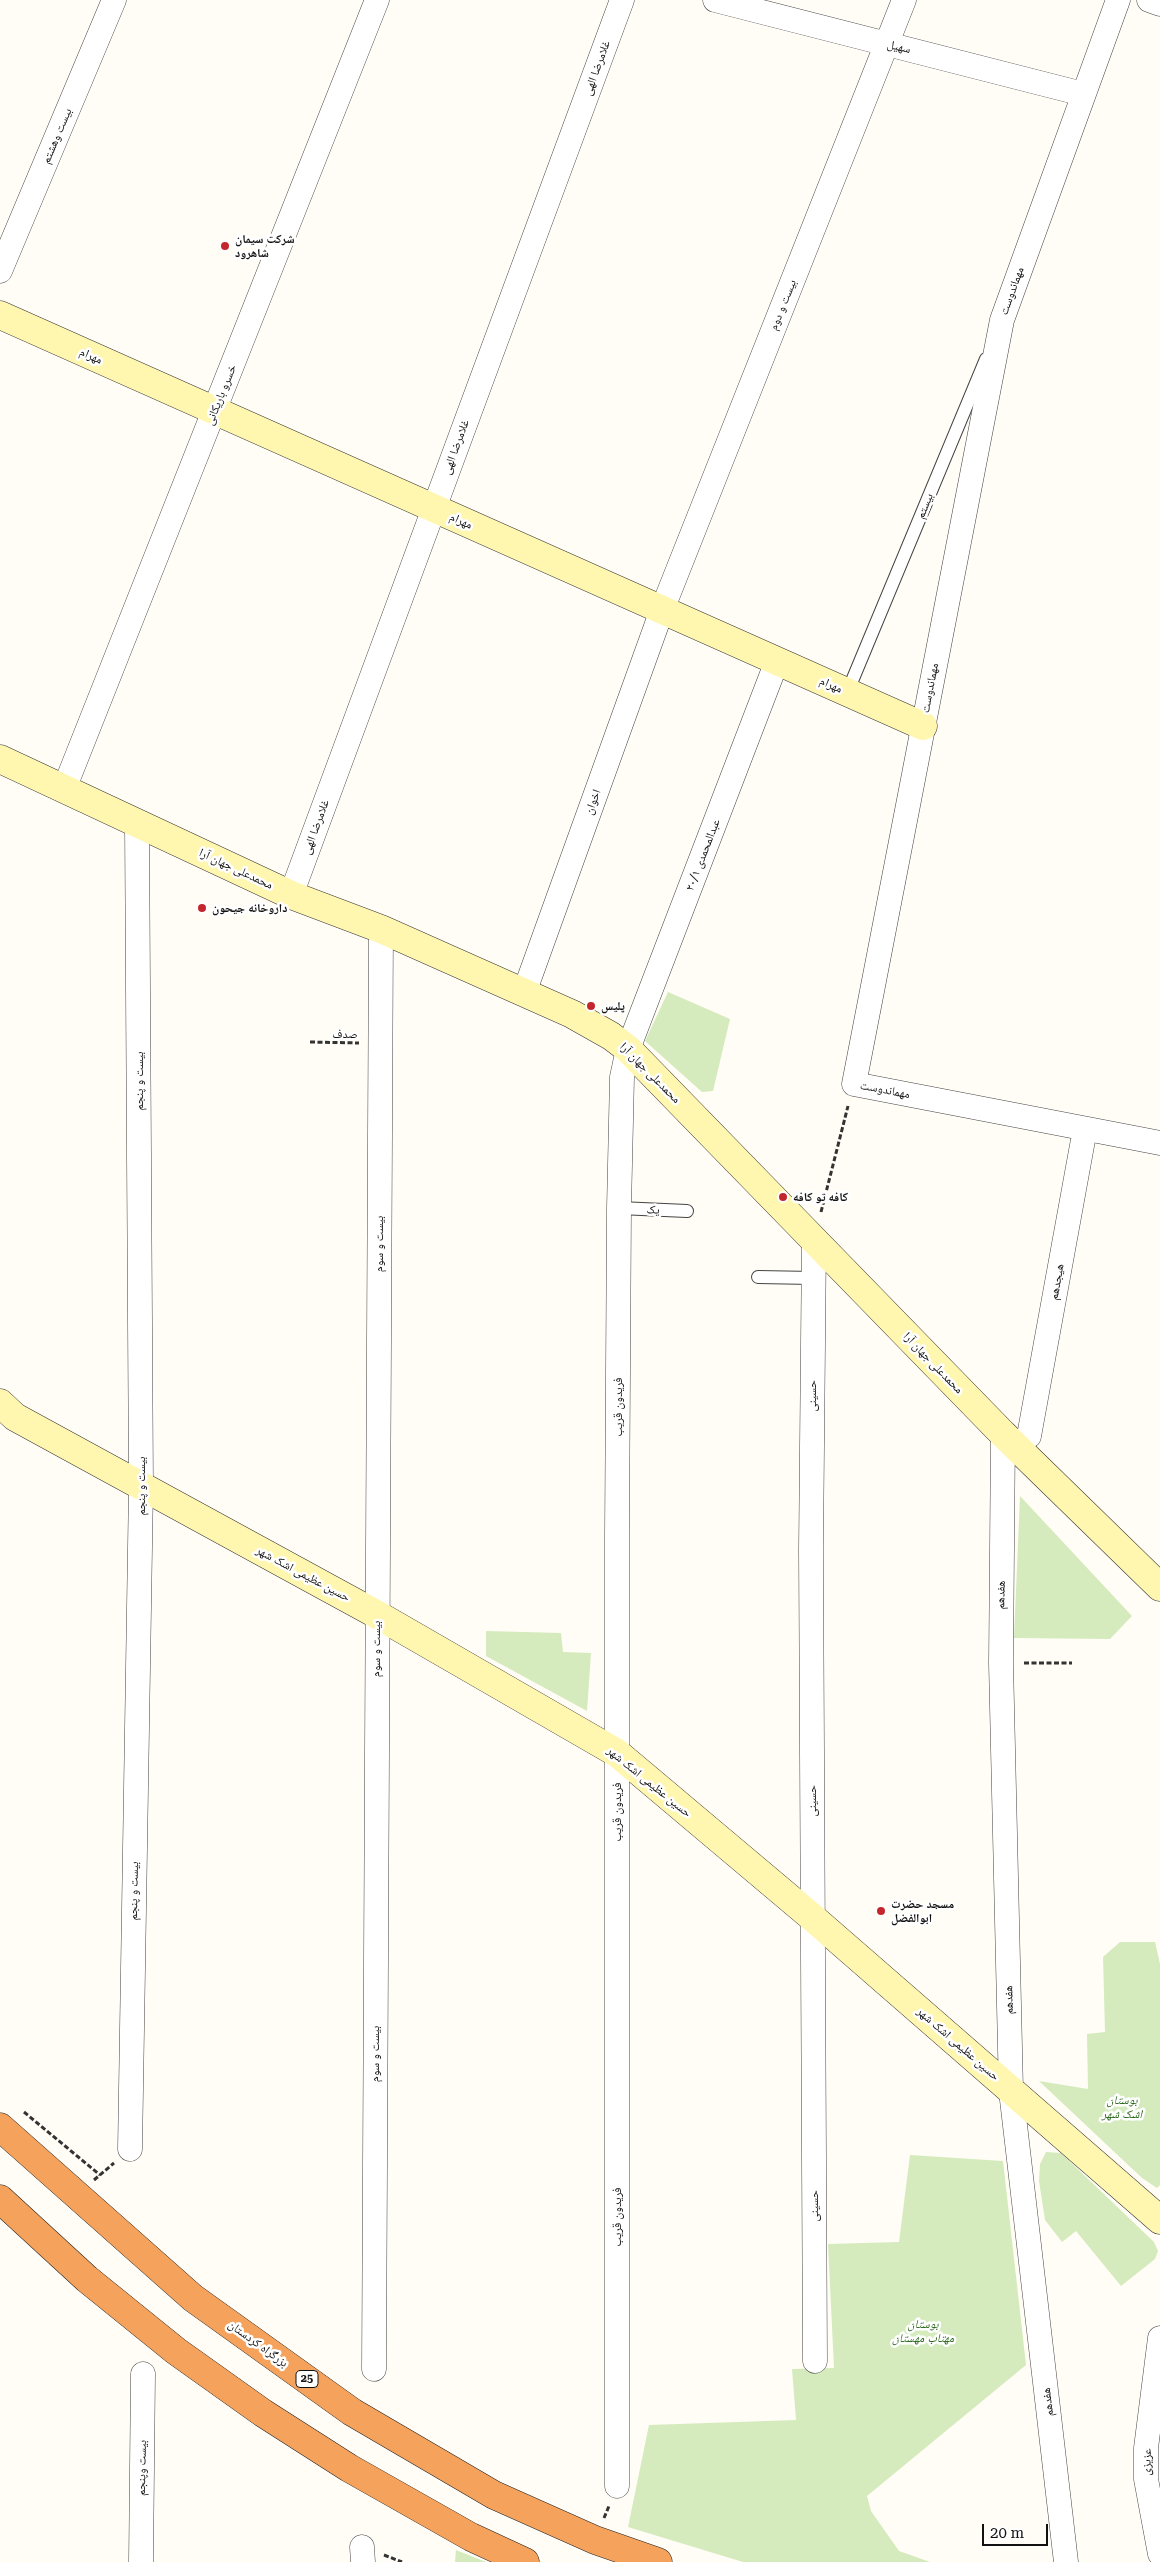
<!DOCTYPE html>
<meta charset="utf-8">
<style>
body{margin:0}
#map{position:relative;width:1160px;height:2562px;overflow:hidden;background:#fffdf5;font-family:"Roboto Serif",serif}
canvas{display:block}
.scale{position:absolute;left:982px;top:2524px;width:66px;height:22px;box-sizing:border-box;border:2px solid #111;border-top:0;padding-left:6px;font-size:15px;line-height:18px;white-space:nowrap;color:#111;-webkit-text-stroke:4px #fff;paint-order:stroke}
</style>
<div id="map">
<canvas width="1160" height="2562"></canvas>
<div class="scale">20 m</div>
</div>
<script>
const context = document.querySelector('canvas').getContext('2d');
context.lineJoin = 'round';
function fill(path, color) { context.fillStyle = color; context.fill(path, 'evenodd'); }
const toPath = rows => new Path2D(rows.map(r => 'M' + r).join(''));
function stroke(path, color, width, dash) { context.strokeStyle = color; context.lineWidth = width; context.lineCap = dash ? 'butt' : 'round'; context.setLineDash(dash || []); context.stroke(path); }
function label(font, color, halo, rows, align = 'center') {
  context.font = font + ' "Roboto Serif","Noto Naskh Arabic",serif'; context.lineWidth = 5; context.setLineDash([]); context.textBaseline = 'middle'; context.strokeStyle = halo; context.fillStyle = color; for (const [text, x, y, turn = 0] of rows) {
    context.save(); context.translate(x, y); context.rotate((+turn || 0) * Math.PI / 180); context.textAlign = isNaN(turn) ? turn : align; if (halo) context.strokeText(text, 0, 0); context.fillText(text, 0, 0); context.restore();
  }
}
fill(toPath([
 [668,992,730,1019,713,1091,702,1092,645,1041],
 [1020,1496,1132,1616,1110,1639,1014,1638],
 [486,1631,561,1633,563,1652,591,1653,587,1711,486,1656],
 [1120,1942,1155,1942,1160,1964,1160,2185,1157,2188,1142,2178,1039,2081,1088,2089,1087,2034,1105,2032,1103,1957],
 [1046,2152,1061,2153,1154,2242,1158,2251,1155,2259,1121,2286,1076,2231,1062,2242,1045,2220,1039,2181,1040,2164],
 [910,2155,1003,2161,1026,2365,867,2496,871,2511,899,2551,930,2562,743,2562,628,2527,649,2425,796,2420,792,2369,834,2368,828,2244,899,2242],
 [456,2550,486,2562,455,2562]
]), '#d5ebbd');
const lane = toPath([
 [847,693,986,359],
 [619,1208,687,1211],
 [758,1277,813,1278]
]);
const street = toPath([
 [715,0,1083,94],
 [1118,0,1002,320,854,1084,1160,1143],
 [1149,0,1160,4],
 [0,271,114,0],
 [64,789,377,0],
 [291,895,622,0],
 [524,993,662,610,904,0],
 [814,1241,811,1549,815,2361],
 [1003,1434,1001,1663,1011,2091,1066,2562],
 [1029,1436,1085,1129],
 [130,2149,141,1487,137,823],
 [1160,2338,1146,2448,1146,2479,1160,2554],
 [374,2369,381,929],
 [617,2486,617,1536,619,1208,622,1077,628,1049,777,661],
 [362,2547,363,2562],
 [141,2562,143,2374]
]);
const secondary = toPath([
 [0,315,923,726],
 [0,759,291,895,381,929,572,1014,611,1036,628,1049,1003,1434,1160,1587],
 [0,1403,15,1417,376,1614,617,1753,813,1918,1160,2220]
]);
const highway = toPath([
 [0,2127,193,2298,352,2412,494,2495,595,2540,658,2562],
 [0,2199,87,2279,176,2351,263,2413,349,2468,471,2537,525,2562]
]);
stroke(lane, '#444', 14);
stroke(street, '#444', 25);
stroke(secondary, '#333', 29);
stroke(highway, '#222', 29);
stroke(toPath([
 [310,1042,359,1043],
 [821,1212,848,1106],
 [1024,1663,1072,1663],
 [24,2112,100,2175],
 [94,2180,114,2163],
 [604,2518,609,2506],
 [384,2555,402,2562]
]), '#333', 3, [5, 2.5]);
stroke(lane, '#fff', 12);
stroke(street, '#fff', 24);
stroke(secondary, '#fff6b0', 28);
stroke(highway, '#f5a25d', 28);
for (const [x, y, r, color] of [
 [225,246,5,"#c4262e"],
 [202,908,5,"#c4262e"],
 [591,1006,5,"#c4262e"],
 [783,1197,5,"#c4262e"],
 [881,1911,5,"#c4262e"]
]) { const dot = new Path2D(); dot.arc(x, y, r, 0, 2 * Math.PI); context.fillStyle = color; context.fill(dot); stroke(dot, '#fff', 2); }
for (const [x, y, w] of [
 [307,2379,22]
]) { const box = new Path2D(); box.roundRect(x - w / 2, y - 8.5, w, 17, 4); context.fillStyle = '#fff'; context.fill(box); stroke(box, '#111', 1); }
label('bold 11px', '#111', null, [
 ["25",307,2379]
]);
label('12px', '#111', '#fff', [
 ["سهیل",899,47,14],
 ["غلامرضا الهی",597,68,-70],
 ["بیست وهشتم",57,136,-67],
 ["مهماندوست",1012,291,-70],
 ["بیست و دوم",783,305,-68],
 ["مهرام",91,356,24],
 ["خسرو باریکانی",221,395,-68],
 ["غلامرضا الهی",456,447,-70],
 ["بیستم",925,506,-68],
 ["مهرام",461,521,24],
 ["مهرام",831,685,24],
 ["مهماندوست",930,688,-79],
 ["اخوان",593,802,-70],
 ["غلامرضا الهی",316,827,-70],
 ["عبدالمحمدی ۲۰/۱",703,855,-69],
 ["محمدعلی جهان آرا",236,869,25],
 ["صدف",345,1034],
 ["محمدعلی جهان آرا",650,1073,45],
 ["بیست و پنجم",139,1081,-90],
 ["مهماندوست",885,1090,11],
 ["یک",653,1210,2],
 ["بیست و سوم",379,1244,-90],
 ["هیجدهم",1057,1282,-80],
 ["محمدعلی جهان آرا",933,1363,46],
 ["حسینی",812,1396,-90],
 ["فریدون قریب",618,1407,-90],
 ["بیست و پنجم",141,1486,-90],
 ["حسین عظیمی اشک شهر",303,1574,28],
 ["هفدهم",1001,1595,-89],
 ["بیست و سوم",376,1649,-90],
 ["حسین عظیمی اشک شهر",649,1782,39],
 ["حسینی",812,1801,-90],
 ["فریدون قریب",617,1812,-90],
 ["بیست و پنجم",134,1891,-89],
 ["هفدهم",1009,2000,-91],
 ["حسین عظیمی اشک شهر",958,2044,41],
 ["بیست و سوم",375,2054,-90],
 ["حسینی",814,2206,-90],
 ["فریدون قریب",617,2217,-90],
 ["بزرگراه کردستان",258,2344,36],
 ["هفدهم",1048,2402,-97],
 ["عزیزی",1147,2462,-88],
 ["بیست وپنجم",142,2468,-89]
]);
label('bold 12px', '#111', '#fff', [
 ["شرکت سیمان",235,239],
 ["شاهرود",235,253],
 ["داروخانه جیحون",212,908],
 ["پلیس",601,1006],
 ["کافه تو کافه",793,1197],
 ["مسجد حضرت",891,1904],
 ["ابوالفضل",891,1918]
], 'left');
label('italic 12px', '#2f6b1f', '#fff', [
 ["بوستان",1122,2100],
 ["اشک شهر",1122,2114],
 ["بوستان",923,2324],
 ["مهتاب مهستان",923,2338]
]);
</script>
